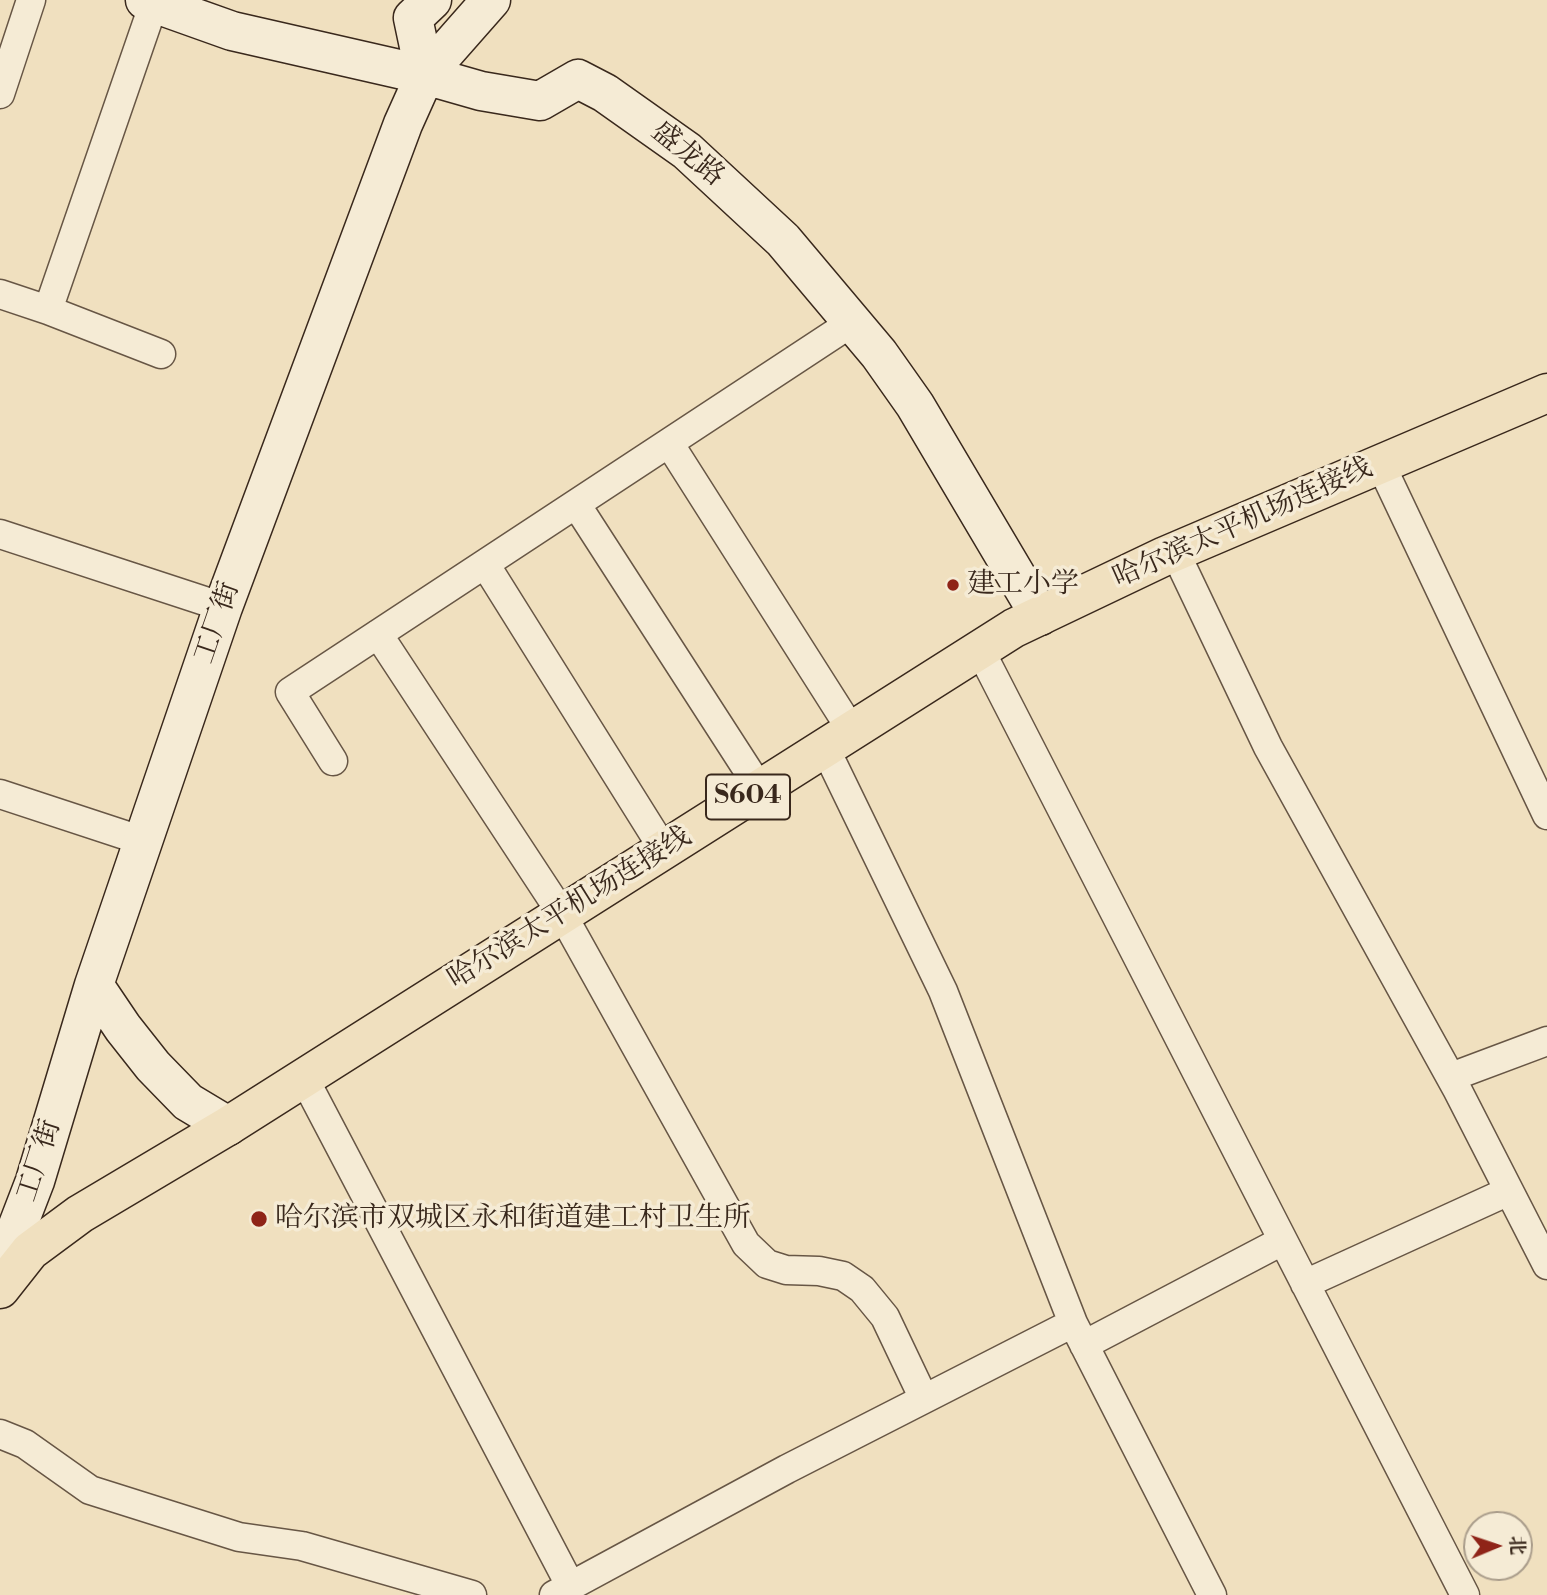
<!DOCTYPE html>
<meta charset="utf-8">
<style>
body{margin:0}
#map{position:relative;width:1547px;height:1595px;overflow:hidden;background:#f0e0bf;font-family:"Libre Bodoni","Noto Serif SC",serif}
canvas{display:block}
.north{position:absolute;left:1463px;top:1511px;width:70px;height:70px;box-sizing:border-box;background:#f5ebd5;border:2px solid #aa9d8b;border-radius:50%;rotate:88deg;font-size:19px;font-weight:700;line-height:28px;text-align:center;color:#39281c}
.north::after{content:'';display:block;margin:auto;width:24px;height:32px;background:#8f2418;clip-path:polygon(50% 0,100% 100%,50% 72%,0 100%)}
</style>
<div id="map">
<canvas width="1547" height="1595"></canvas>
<div class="north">北</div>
</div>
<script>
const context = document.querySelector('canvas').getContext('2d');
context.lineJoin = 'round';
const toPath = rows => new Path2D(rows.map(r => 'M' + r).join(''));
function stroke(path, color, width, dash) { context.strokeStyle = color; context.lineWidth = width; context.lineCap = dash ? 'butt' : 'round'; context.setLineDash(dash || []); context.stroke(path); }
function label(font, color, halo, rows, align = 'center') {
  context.font = font + ' "Libre Bodoni","Noto Serif SC",serif'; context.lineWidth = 7; context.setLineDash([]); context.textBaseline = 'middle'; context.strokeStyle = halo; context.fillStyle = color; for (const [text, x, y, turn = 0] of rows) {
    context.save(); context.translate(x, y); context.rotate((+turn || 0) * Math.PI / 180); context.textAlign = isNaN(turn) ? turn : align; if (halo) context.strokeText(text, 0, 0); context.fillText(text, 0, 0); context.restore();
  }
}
const street = toPath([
 [0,94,31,0],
 [0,294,48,310,161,354],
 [48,310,154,3],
 [669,443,852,731],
 [1380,463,1547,815],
 [576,504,760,789],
 [0,534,223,607],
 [1175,552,1268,747,1457,1089,1547,1265],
 [485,564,664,850],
 [378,634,562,914,746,1244,767,1264,786,1270,819,1271,843,1276,862,1289,885,1317,924,1399],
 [980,650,1465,1595],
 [825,748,943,991,1073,1323,1212,1595],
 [333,761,290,692,851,323],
 [0,794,143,841],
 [1451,1077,1547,1041],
 [304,1078,570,1585],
 [1305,1284,1509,1191],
 [1084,1345,1282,1241],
 [0,1434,25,1444,90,1490,239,1537,302,1546,472,1595],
 [554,1595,787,1469,1073,1323]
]);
const secondary = toPath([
 [145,0,232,31,425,75,481,91,540,101,578,79,605,93,687,151,783,240,879,354,915,405,1040,616],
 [425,75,413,18,432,0],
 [94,985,123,1028,153,1066,188,1102,228,1126],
 [0,1272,35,1181,94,985,223,607,403,124,425,75,491,0]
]);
const primary = toPath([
 [0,1289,30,1251,80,1214,228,1126,1014,628,1165,556,1547,393]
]);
stroke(street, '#675645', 31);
stroke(secondary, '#39281c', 41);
stroke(primary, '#39281c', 41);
stroke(street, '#f5ebd5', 28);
stroke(secondary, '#f5ebd5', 38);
stroke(primary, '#f0e0bf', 38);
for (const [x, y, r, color] of [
 [953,585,7,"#8f2418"],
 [259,1219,9,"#8f2418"]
]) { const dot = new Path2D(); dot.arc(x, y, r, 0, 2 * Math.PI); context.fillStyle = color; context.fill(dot); stroke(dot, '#f5ebd5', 2.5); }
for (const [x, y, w] of [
 [748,797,84]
]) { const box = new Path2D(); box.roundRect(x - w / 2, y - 22.5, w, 45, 5); context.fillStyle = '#f5ebd5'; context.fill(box); stroke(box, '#39281c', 2); }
label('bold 26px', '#39281c', null, [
 ["S604",748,797]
]);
label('28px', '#39281c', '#f5ebd5', [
 ["盛龙路",687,155,39],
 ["哈尔滨太平机场连接线",1243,524,-24],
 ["工厂街",218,623,-71],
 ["哈尔滨太平机场连接线",570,909,-32],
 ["工厂街",40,1161,-72]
]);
label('28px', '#39281c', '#f5ebd5', [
 ["建工小学",967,585],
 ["哈尔滨市双城区永和街道建工村卫生所",275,1219]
], 'left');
</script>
